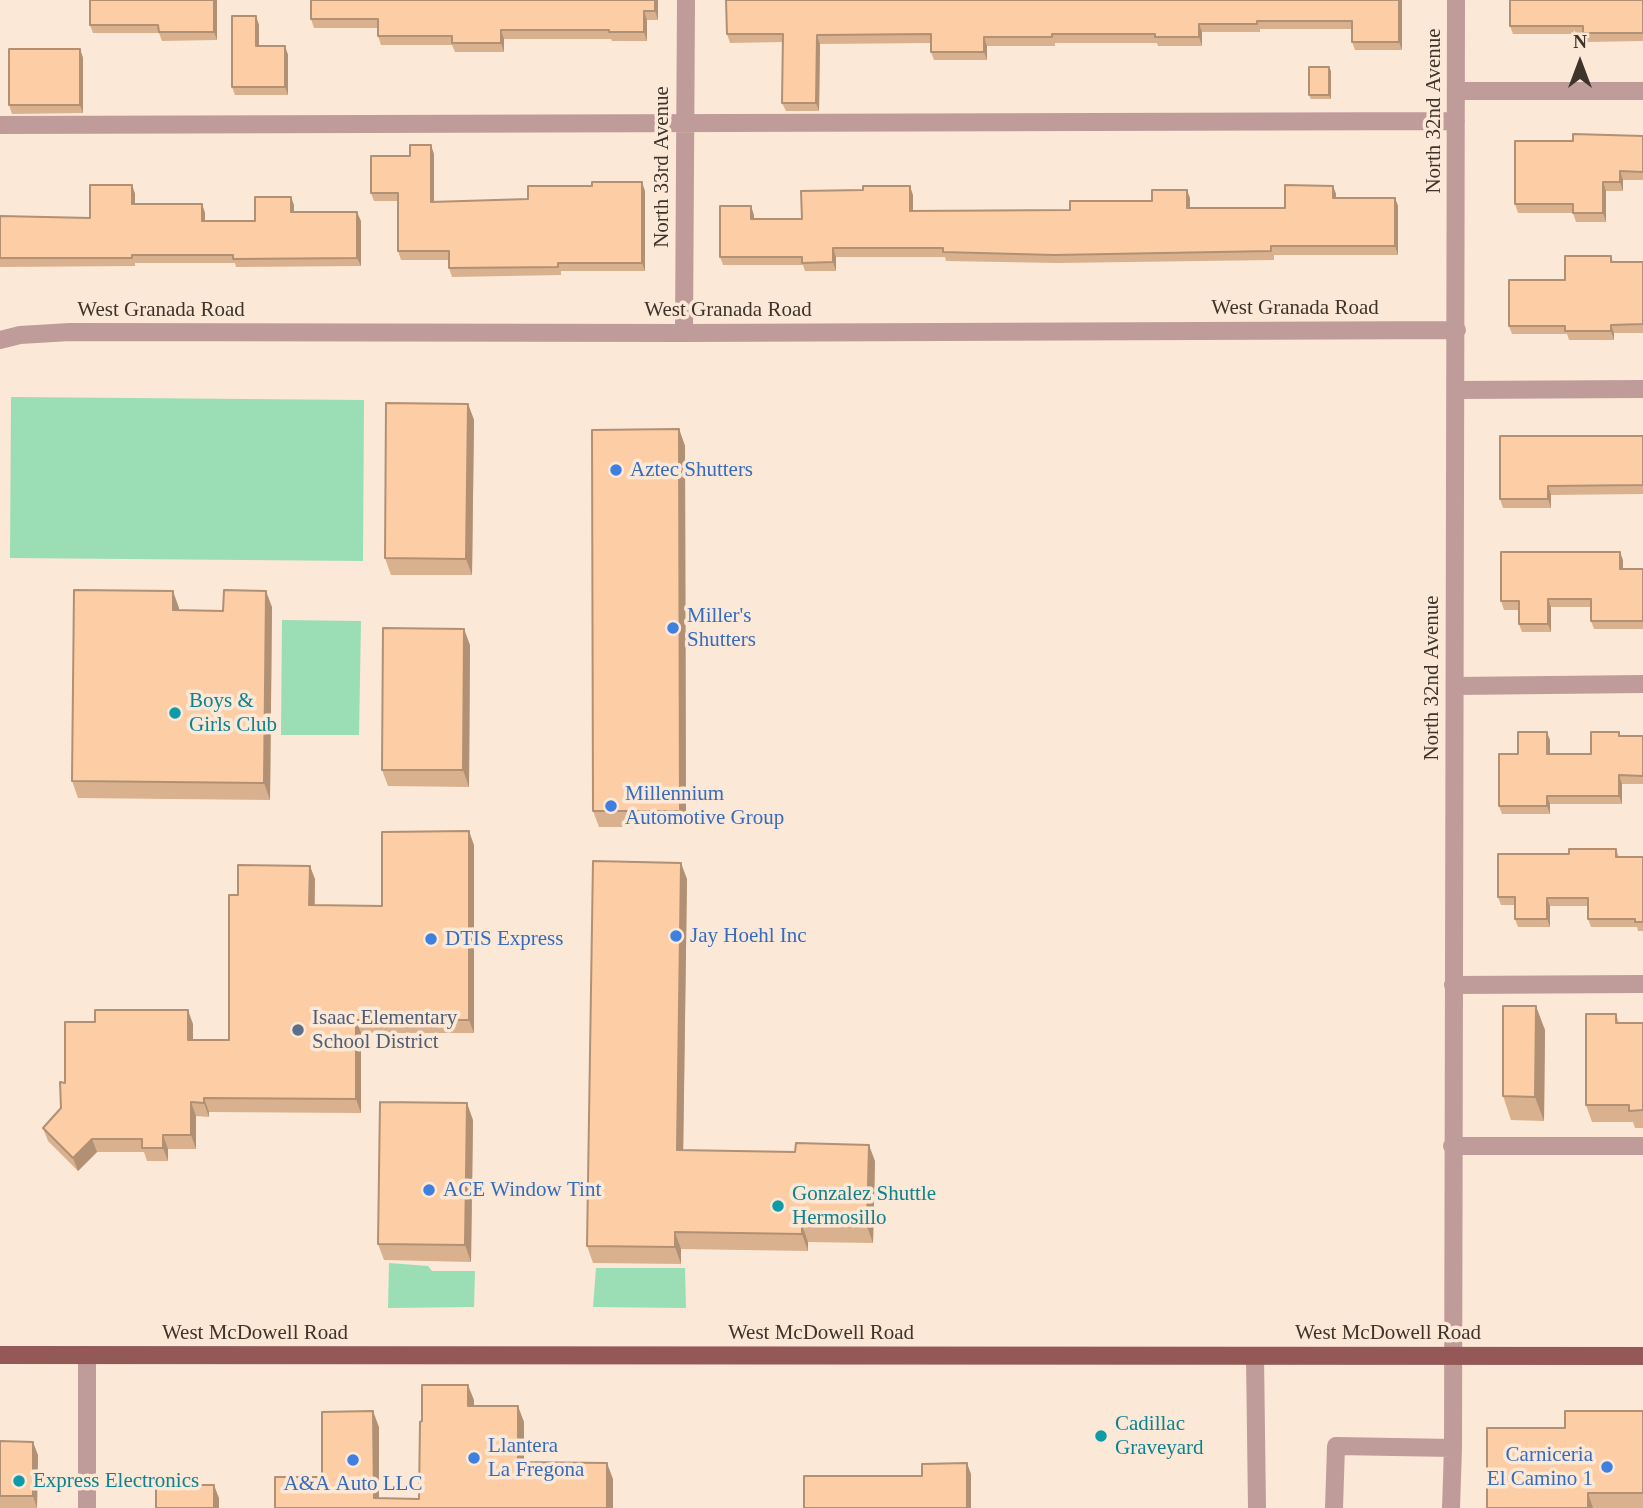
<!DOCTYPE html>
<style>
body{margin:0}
#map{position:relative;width:1643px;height:1508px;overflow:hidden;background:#fce8d6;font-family:"Times New Roman",serif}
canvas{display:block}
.north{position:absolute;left:1545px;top:28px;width:70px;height:70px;-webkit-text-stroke:5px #fce8d6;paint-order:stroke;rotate:0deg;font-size:19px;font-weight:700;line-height:28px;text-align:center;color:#3e342c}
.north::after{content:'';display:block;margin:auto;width:24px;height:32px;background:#3e342c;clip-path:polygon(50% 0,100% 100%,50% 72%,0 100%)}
</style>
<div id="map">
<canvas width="1643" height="1508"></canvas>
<div class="north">N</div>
</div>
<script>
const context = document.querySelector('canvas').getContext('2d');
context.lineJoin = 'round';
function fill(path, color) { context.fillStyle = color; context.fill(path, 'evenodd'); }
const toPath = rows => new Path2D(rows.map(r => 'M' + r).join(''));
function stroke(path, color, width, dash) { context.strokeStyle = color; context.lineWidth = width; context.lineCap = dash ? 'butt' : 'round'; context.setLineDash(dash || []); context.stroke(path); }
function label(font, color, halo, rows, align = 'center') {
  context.font = font + ' "Times New Roman",serif'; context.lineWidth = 7; context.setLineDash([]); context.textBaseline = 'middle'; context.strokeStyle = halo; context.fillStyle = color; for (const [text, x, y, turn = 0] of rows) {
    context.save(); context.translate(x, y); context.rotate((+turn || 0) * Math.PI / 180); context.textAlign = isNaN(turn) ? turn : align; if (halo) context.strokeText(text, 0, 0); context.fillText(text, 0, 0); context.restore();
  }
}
fill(toPath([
 [11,397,364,400,363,561,10,558],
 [282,620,361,621,359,735,281,735],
 [389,1263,428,1266,432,1271,475,1271,474,1307,388,1308],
 [596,1268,685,1268,686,1308,593,1307]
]), '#9bddb5');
stroke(toPath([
 [1457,91,1643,91],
 [0,125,1456,121],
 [684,333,686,0],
 [0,340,20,335,70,332,684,333,1457,330],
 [1456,390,1643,389],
 [1455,686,1643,684],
 [1453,985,1643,984],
 [1452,1146,1643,1146],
 [87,1355,87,1508],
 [1255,1356,1257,1508],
 [1334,1508,1336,1446,1453,1448,1456,0],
 [1451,1508,1453,1448]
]), '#bf9b9a', 18);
stroke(toPath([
 [0,1355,1643,1356]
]), '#945857', 18);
fill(toPath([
 [217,0,217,40,162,41,159,33,93,33,90,25],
 [658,0,658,20,647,20,647,41,612,41,611,39,504,39,504,52,455,52,452,45,381,45,378,36,378,28,314,28,311,19],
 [1402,0,1402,50,1355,50,1352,42,1352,29,1260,29,1260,32,1202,32,1202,46,1158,46,1157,43,1055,43,1055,46,987,46,987,60,934,60,931,52,931,43,820,44,819,111,786,111,782,103,783,42,730,43,727,34],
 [1643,0,1643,41,1586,42,1583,34,1513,34,1510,26],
 [256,16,259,25,259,46,285,46,288,55,288,95,235,95,232,87],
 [80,49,83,58,83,113,12,114,9,105],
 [1331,71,1331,99,1311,99,1309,95],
 [1643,136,1643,180,1623,180,1623,191,1606,191,1606,222,1576,222,1573,213,1518,213,1515,204,1573,141],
 [434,154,434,202,528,199,645,191,645,271,561,271,561,275,452,277,449,268,449,260,401,260,398,251,398,201,374,201,371,193,410,156],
 [132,185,135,194,135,204,202,204,205,213,205,221,255,221,294,205,294,212,361,221,361,266,236,267,235,263,135,263,135,266,0,267,0,216,90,218],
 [1333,186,1336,194,1336,198,1395,198,1398,206,1398,255,1274,255,1274,260,1057,263,946,261,945,257,836,257,836,271,805,271,803,265,723,265,720,257,754,215,754,219,802,219,863,190,913,195,913,211,1070,210,1152,201,1190,198,1190,208,1285,208],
 [1611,256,1613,262,1643,262,1643,333,1614,333,1614,340,1569,340,1567,334,1512,334,1509,326,1565,280],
 [468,404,474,420,472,575,391,575,385,558],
 [679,429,685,446,686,827,599,827,593,811],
 [1643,436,1643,494,1551,495,1551,508,1503,508,1500,499],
 [1623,560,1623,569,1643,569,1643,629,1594,629,1591,621,1591,607,1551,607,1551,632,1522,632,1519,624,1519,610,1504,610,1501,601],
 [272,607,270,800,78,798,72,781,179,608,179,610,223,611],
 [470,645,469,787,388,786,382,770],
 [1621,736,1643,736,1643,784,1622,784,1622,804,1550,804,1550,814,1502,814,1499,806,1518,754,1550,740,1550,754,1591,754],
 [474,845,474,1033,361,1033,361,1113,209,1112,209,1117,196,1116,196,1149,168,1149,168,1161,147,1161,144,1152,97,1152,78,1171,48,1141,43,1128,61,1108,65,1083,193,1024,193,1040,229,1040,238,895,315,879,315,905,382,906],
 [1616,849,1619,857,1643,857,1643,931,1638,931,1637,927,1591,927,1588,919,1588,906,1550,906,1550,927,1518,927,1515,919,1515,905,1501,905,1498,897,1569,854],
 [687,879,683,1150,875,1161,873,1243,808,1242,808,1251,681,1249,681,1264,593,1263,587,1246],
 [1616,1014,1619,1023,1643,1023,1643,1128,1635,1128,1633,1122,1592,1122,1586,1105],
 [1545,1030,1544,1121,1511,1120,1503,1096],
 [473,1120,471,1262,384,1260,378,1244],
 [1643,1411,1643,1508,1487,1508,1565,1428],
 [0,1441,38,1455,37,1508,0,1508]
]), '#dab18e');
fill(toPath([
 [214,0,217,0,217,40,214,32],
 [655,0,658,0,658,20,655,11],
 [1399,0,1402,0,1402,50,1399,42],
 [644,11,647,20,647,41,644,32],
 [256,16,259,25,259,55,256,46],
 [1199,24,1202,32,1202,46,1199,37],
 [501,30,504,39,504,52,501,43],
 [817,35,820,44,819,111,816,103],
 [984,37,987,46,987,60,984,52],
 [285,46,288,55,288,95,285,87],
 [80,49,83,58,83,113,80,105],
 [1329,67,1331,71,1331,99,1329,95],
 [431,145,434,154,434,210,431,202],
 [1620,171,1623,180,1623,191,1620,182],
 [642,182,645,191,645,271,642,263],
 [1603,182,1606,191,1606,222,1603,213],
 [132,185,135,194,135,213,132,204],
 [910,186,913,195,913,219,910,211],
 [1333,186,1336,194,1336,206,1333,198],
 [1187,190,1190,198,1190,217,1187,208],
 [291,197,294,205,294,221,291,212],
 [1395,198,1398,206,1398,255,1395,246],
 [202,204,205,213,205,229,202,221],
 [751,206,754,215,754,227,751,219],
 [357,212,361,221,361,266,357,258],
 [833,248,836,257,836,271,833,262],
 [1611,325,1614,333,1614,340,1611,331],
 [468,404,474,420,472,575,466,559],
 [679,429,685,446,686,827,680,811],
 [1548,486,1551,495,1551,508,1548,499],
 [1620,552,1623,560,1623,578,1620,569],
 [173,591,179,608,179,627,173,610],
 [266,591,272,607,270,800,264,783],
 [1548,599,1551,607,1551,632,1548,624],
 [464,629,470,645,469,787,463,770],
 [1547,732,1550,740,1550,763,1547,754],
 [1619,775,1622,784,1622,804,1619,796],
 [1547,796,1550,804,1550,814,1547,806],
 [469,831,474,845,474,1033,469,1020],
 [681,863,687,879,683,1167,677,1150],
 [310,866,315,879,314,919,309,905],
 [1547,898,1550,906,1550,927,1547,919],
 [1536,1006,1545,1030,1544,1121,1535,1097],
 [188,1010,193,1024,193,1053,188,1040],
 [356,1020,361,1033,361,1113,356,1099],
 [204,1098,209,1112,209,1117,204,1103],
 [191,1102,196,1116,196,1149,191,1135],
 [467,1103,473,1120,471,1262,465,1245],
 [163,1135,168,1149,168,1161,163,1148],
 [92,1139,97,1152,78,1171,73,1158],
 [869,1145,875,1161,873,1243,867,1226],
 [802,1225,808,1242,808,1251,802,1234],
 [675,1232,681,1249,681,1264,675,1247],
 [468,1385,474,1400,474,1421,468,1406],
 [518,1406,524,1422,524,1478,518,1462],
 [373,1411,379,1427,379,1508,374,1498],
 [33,1442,38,1455,37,1508,33,1496],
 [607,1463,613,1479,613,1508,607,1508],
 [967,1463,971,1474,971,1508,967,1508],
 [214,1485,219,1498,219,1508,214,1508],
 [1588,1493,1593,1508,1588,1508]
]), '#b19074');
const building = toPath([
 [90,0,214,0,214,32,159,32,158,25,90,25,90,0],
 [311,0,655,0,655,11,644,11,644,32,609,32,609,30,501,30,501,43,452,43,452,36,378,36,378,19,311,19,311,0],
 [726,0,1399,0,1399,42,1352,42,1352,21,1257,21,1257,24,1199,24,1199,37,1155,37,1155,34,1052,34,1052,37,984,37,984,52,931,52,931,34,817,35,816,103,782,103,783,34,727,34,726,0],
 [1510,0,1643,0,1643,33,1583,33,1583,26,1510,26,1510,0],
 [232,16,256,16,256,46,285,46,285,87,232,87,232,16],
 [9,49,80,49,80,105,9,105,9,49],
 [1309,67,1329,67,1329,95,1309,95,1309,67],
 [1573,134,1643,136,1643,172,1620,171,1620,182,1603,182,1603,213,1573,213,1573,204,1515,204,1515,141,1573,141,1573,134],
 [410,145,431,145,431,202,528,199,528,186,592,186,592,182,642,182,642,263,558,263,558,267,449,268,449,251,398,251,398,193,371,193,371,156,410,156,410,145],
 [90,185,132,185,132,204,202,204,202,221,255,221,255,197,291,197,291,212,357,212,357,258,233,259,233,255,132,255,132,258,0,258,0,216,90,218,90,185],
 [1285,185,1333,186,1333,198,1395,198,1395,246,1271,246,1271,251,1054,255,943,252,943,248,833,248,833,262,802,263,802,257,720,257,720,206,751,206,751,219,802,219,801,191,863,190,863,186,910,186,910,211,1070,210,1070,201,1152,201,1152,190,1187,190,1187,208,1285,208,1285,185],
 [1565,256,1611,256,1611,262,1643,262,1643,324,1611,325,1611,331,1565,331,1565,326,1509,326,1509,280,1565,280,1565,256],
 [386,403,468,404,466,559,385,558,386,403],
 [679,429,680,811,593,811,592,430,679,429],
 [1500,436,1643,436,1643,485,1548,486,1548,499,1500,499,1500,436],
 [1501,552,1620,552,1620,569,1643,569,1643,621,1591,621,1591,599,1548,599,1548,624,1519,624,1519,601,1501,601,1501,552],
 [74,590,173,591,173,610,223,611,224,590,266,591,264,783,72,781,74,590],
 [383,628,464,629,463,770,382,770,383,628],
 [1518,732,1547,732,1547,754,1591,754,1591,732,1619,732,1619,736,1643,736,1643,776,1619,775,1619,796,1547,796,1547,806,1499,806,1499,754,1518,754,1518,732],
 [469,831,469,1020,356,1020,356,1099,204,1098,204,1103,191,1102,191,1135,163,1135,163,1148,142,1148,142,1139,92,1139,73,1158,43,1128,61,1108,60,1082,65,1083,65,1022,95,1022,95,1010,188,1010,188,1040,229,1040,229,895,238,895,238,865,310,866,309,905,382,906,382,832,469,831],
 [1569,849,1616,849,1616,857,1643,857,1643,922,1635,922,1635,919,1588,919,1588,898,1547,898,1547,919,1515,919,1515,897,1498,897,1498,854,1569,854,1569,849],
 [593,861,681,863,677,1150,795,1152,796,1143,869,1145,867,1226,802,1225,802,1234,675,1232,675,1247,587,1246,593,861],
 [1503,1006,1536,1006,1535,1097,1503,1096,1503,1006],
 [1586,1014,1616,1014,1616,1023,1643,1023,1643,1110,1629,1111,1629,1105,1586,1105,1586,1014],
 [380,1102,467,1103,465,1245,378,1244,380,1102],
 [422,1385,468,1385,468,1406,518,1406,518,1462,607,1463,607,1508,275,1508,275,1477,322,1477,322,1412,373,1411,374,1498,419,1499,420,1422,422,1421,422,1385],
 [1565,1411,1643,1411,1643,1493,1588,1493,1588,1508,1487,1508,1487,1428,1565,1428,1565,1411],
 [0,1441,33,1442,33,1496,0,1496,0,1441],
 [967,1463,967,1508,804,1508,804,1476,922,1476,922,1464,967,1463],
 [156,1485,214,1485,214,1508,156,1508,156,1485]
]);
fill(building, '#fdcea5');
stroke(building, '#b19074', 2);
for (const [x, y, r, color] of [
 [616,470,7,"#3f7fe0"],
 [673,628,7,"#3f7fe0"],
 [175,713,7,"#0f9aa8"],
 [611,806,7,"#3f7fe0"],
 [676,936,7,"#3f7fe0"],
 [431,939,7,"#3f7fe0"],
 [298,1030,7,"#5c6f8a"],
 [429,1190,7,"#3f7fe0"],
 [778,1206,7,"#0f9aa8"],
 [1101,1436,7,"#0f9aa8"],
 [474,1458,7,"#3f7fe0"],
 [353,1460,7,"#3f7fe0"],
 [1607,1467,7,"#3f7fe0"],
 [19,1481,7,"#0f9aa8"]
]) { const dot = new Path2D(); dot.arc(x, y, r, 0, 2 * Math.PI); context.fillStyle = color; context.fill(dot); stroke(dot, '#fce8d6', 2.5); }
label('21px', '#3e342c', '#fce8d6', [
 ["North 32nd Avenue",1434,111,-90],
 ["North 33rd Avenue",662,167,-90],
 ["West Granada Road",1295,308],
 ["West Granada Road",161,310],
 ["West Granada Road",728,310],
 ["North 32nd Avenue",1432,678,-90],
 ["West McDowell Road",255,1333],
 ["West McDowell Road",821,1333],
 ["West McDowell Road",1388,1333]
]);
label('21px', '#366cbe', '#fce8d6', [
 ["Aztec Shutters",630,470],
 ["Miller's",687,616],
 ["Shutters",687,640],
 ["Millennium",625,794],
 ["Automotive Group",625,818],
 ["Jay Hoehl Inc",690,936],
 ["DTIS Express",445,939],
 ["ACE Window Tint",443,1190],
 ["Llantera",488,1446],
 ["La Fregona",488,1470],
 ["Carniceria",1593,1455,"right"],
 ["El Camino 1",1593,1479,"right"],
 ["A&A Auto LLC",353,1484,"center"]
], 'left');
label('21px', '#0d838f', '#fce8d6', [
 ["Boys &",189,701],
 ["Girls Club",189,725],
 ["Gonzalez Shuttle",792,1194],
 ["Hermosillo",792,1218],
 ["Cadillac",1115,1424],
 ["Graveyard",1115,1448],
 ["Express Electronics",33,1481]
], 'left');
label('21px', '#4e5e75', '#fce8d6', [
 ["Isaac Elementary",312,1018],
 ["School District",312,1042]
], 'left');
</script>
